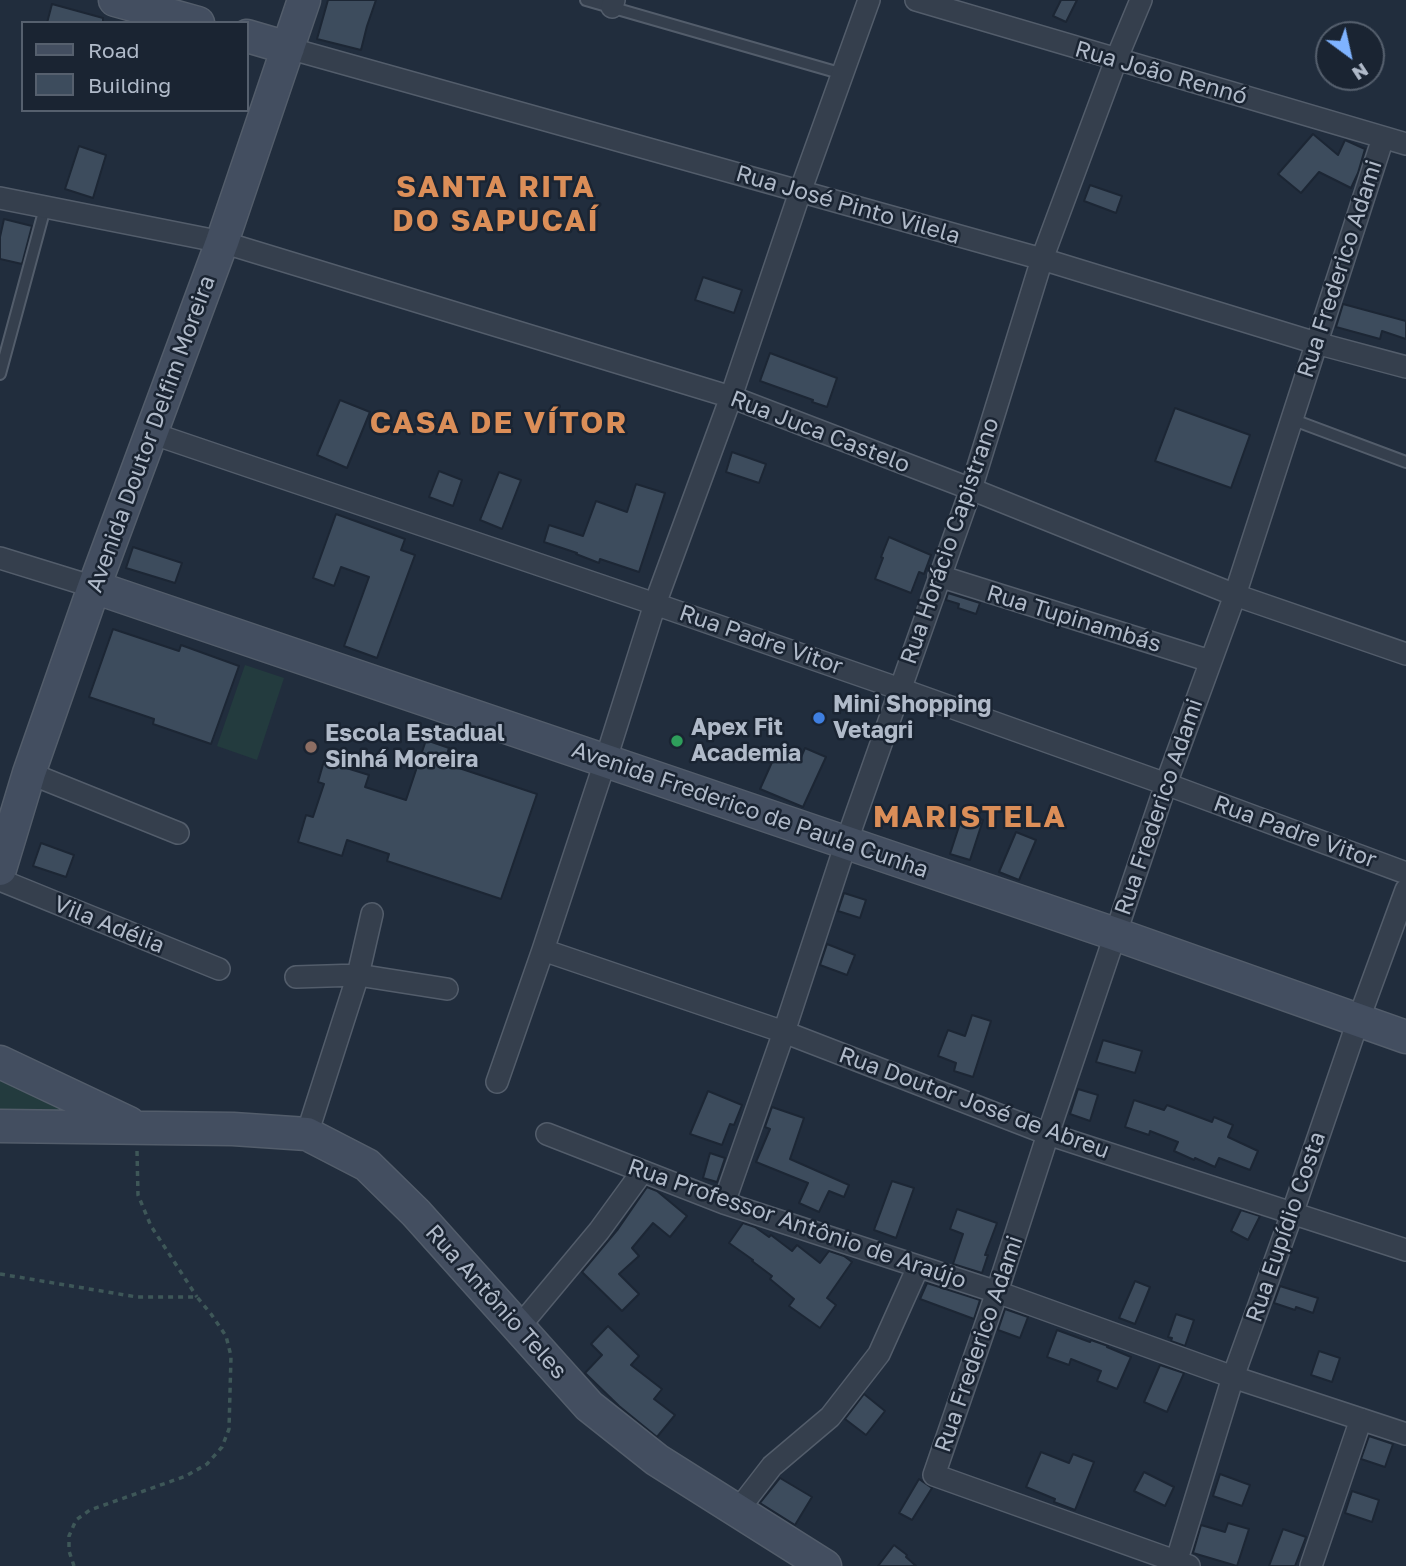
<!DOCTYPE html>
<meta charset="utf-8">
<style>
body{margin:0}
#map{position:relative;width:1406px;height:1566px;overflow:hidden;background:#212d3d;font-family:"Golos Text",sans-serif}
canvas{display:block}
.legend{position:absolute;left:21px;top:21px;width:228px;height:91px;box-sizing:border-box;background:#1a2432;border:2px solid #56606e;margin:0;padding:9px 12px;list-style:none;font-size:21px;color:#b0bac9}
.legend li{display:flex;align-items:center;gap:14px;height:35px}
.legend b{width:35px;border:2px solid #56606e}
.north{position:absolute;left:1315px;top:21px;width:70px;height:70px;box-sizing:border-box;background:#1a2432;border:2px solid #56606e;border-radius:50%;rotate:147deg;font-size:19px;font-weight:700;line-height:28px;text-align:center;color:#b0bac9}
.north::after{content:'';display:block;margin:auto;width:24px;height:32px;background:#7fb3ff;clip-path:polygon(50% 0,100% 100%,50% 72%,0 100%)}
</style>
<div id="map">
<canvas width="1406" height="1566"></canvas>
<ul class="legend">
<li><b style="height:9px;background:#434e60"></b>Road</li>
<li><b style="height:19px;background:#3d4c5d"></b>Building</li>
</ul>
<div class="north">N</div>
</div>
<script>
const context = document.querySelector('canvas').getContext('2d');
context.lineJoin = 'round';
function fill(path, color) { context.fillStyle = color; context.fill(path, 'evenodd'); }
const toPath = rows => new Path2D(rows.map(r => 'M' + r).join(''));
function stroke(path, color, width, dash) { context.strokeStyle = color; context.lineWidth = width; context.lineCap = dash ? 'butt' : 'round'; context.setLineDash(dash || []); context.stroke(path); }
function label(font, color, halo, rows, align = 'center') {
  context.font = font + ' "Golos Text",sans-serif'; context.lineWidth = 5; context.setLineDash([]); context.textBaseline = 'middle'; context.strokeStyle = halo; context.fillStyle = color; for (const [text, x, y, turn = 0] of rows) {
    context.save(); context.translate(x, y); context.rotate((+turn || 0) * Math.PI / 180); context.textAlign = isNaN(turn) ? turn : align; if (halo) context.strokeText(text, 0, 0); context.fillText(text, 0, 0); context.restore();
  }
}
fill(toPath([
 [245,665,284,678,257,760,217,746],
 [0,1079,93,1121,0,1115]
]), '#233b3e');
const building = toPath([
 [328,0,376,0,367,26,361,50,317,39,328,0],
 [1061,0,1077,0,1066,22,1053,16,1061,0],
 [52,4,103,18,103,23,47,23,52,4],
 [1313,134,1338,155,1345,140,1365,149,1358,173,1351,188,1319,172,1301,193,1278,174,1313,134],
 [79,146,106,155,93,198,65,189,79,146],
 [1090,185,1122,196,1116,213,1084,201,1090,185],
 [4,219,32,226,22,264,0,259,0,237,4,219],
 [703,277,742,290,734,313,695,300,703,277],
 [1343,304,1406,321,1406,339,1382,331,1380,339,1336,327,1343,304],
 [770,353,837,378,827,407,812,402,813,400,760,381,770,353],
 [340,400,370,412,347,468,317,455,340,400],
 [1175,408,1250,435,1231,488,1155,461,1175,408],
 [732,452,766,464,759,483,726,472,732,452],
 [439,471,462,480,453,506,429,497,439,471],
 [499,472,521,480,502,529,480,520,499,472],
 [636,484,665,493,639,572,600,559,599,563,576,554,577,553,544,542,549,525,583,536,596,501,627,512,636,484],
 [336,514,405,539,401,550,415,555,377,658,344,646,369,577,341,567,334,586,313,578,336,514],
 [889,537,931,555,924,574,919,572,911,593,875,579,883,558,881,557,889,537],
 [133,547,182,563,175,583,126,568,133,547],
 [948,593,980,603,976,614,958,608,959,604,946,600,948,593],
 [113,629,179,651,181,645,239,666,211,744,153,724,154,719,89,697,113,629],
 [426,740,449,748,444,763,537,794,501,899,387,861,389,854,347,840,342,856,298,842,306,815,313,817,324,784,318,782,324,761,369,775,365,787,406,800,426,740],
 [805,748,826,757,803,807,760,789,777,751,799,762,805,748],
 [963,814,983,820,970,860,950,854,963,814],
 [1016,832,1036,840,1019,880,999,872,1016,832],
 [41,843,74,855,66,877,33,866,41,843],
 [844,893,866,900,860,918,838,911,844,893],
 [827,944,855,955,847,975,820,965,827,944],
 [972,1015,991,1021,973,1077,954,1071,956,1063,938,1056,948,1030,965,1036,972,1015],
 [1103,1040,1142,1051,1135,1073,1096,1062,1103,1040],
 [1078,1089,1098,1095,1090,1121,1070,1114,1078,1089],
 [708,1091,742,1105,734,1125,730,1124,722,1145,690,1134,708,1091],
 [1134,1100,1164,1110,1167,1105,1212,1122,1214,1117,1233,1125,1228,1137,1258,1151,1250,1170,1219,1158,1215,1167,1195,1158,1194,1160,1174,1151,1178,1142,1150,1131,1149,1135,1125,1127,1134,1100],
 [772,1107,804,1118,790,1159,849,1185,844,1197,829,1191,819,1212,799,1203,808,1183,756,1162,770,1129,765,1127,772,1107],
 [710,1153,725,1158,717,1182,703,1178,710,1153],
 [892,1181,914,1188,896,1238,874,1230,892,1181],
 [647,1187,657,1191,687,1216,670,1237,653,1223,632,1248,639,1256,619,1274,639,1294,622,1311,582,1272,618,1229,647,1187],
 [957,1209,997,1223,985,1255,988,1255,982,1273,953,1264,963,1234,950,1229,957,1209],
 [1241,1210,1260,1216,1248,1240,1231,1231,1241,1210],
 [743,1223,755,1227,769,1237,771,1235,792,1251,797,1245,820,1263,829,1251,844,1256,852,1262,827,1298,836,1305,820,1328,789,1306,794,1299,770,1279,772,1276,752,1261,753,1260,729,1243,743,1223],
 [1135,1281,1150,1287,1135,1324,1119,1318,1135,1281],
 [927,1283,980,1300,974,1319,920,1299,927,1283],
 [1280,1286,1318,1298,1313,1313,1296,1307,1295,1310,1274,1303,1280,1286],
 [1005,1309,1028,1317,1020,1338,998,1330,1005,1309],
 [1176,1314,1194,1320,1185,1346,1171,1341,1172,1338,1168,1337,1176,1314],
 [608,1326,639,1356,631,1365,662,1389,654,1399,675,1415,657,1437,619,1406,585,1373,602,1355,591,1344,608,1326],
 [1057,1330,1090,1342,1091,1340,1108,1346,1107,1347,1131,1357,1117,1389,1097,1381,1101,1371,1071,1359,1069,1365,1047,1357,1057,1330],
 [1319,1351,1340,1358,1332,1382,1311,1375,1319,1351],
 [1160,1365,1184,1373,1167,1412,1144,1402,1160,1365],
 [864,1394,885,1411,866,1435,845,1419,864,1394],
 [1369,1436,1393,1444,1385,1467,1361,1459,1369,1436],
 [1041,1452,1069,1463,1073,1454,1094,1462,1075,1510,1054,1502,1055,1499,1026,1487,1041,1452],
 [1144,1472,1174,1487,1165,1506,1134,1491,1144,1472],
 [1220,1474,1250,1485,1242,1506,1213,1496,1220,1474],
 [780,1478,812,1497,795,1525,760,1503,780,1478],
 [919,1479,932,1488,912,1520,899,1513,919,1479],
 [1352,1491,1379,1500,1372,1522,1345,1513,1352,1491],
 [1228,1523,1249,1529,1237,1566,1193,1553,1201,1525,1225,1532,1228,1523],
 [1283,1529,1306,1537,1295,1566,1269,1566,1283,1529],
 [894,1545,907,1555,906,1557,916,1566,878,1566,894,1545]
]);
fill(building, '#3d4c5d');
stroke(building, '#1c2634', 2);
const lane = toPath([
 [586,0,843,74],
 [0,374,45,208],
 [1291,419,1406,462]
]);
const street = toPath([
 [916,0,1406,144],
 [612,7,614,0],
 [288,48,1042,259,1316,343,1406,367],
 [0,198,222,242,731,397,971,489,1235,595,1406,654],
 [151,433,655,604,900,689,1166,784,1406,873],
 [0,558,94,587],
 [939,576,1210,661],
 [29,773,178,833],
 [0,880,219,969],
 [543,950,784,1032,1048,1134,1406,1250],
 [296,977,358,975,447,989],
 [497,1082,543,950,605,762,655,604,731,397,800,192,869,0],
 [307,1134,358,975,372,914],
 [547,1134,724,1203,997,1292,1233,1377,1406,1434],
 [724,1203,784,1032,846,843,971,489,1042,259,1116,60,1141,0],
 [519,1327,599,1231,642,1172],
 [738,1510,772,1466,830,1417,879,1354,918,1267],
 [1175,1566,1233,1377,1292,1214,1358,1021,1406,890],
 [1189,1566,934,1475,997,1292,1048,1134,1166,784,1235,595,1383,138],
 [1311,1566,1361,1419]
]);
const secondary = toPath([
 [115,0,198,23],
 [247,36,288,48],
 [94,587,1115,934,1406,1037],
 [0,869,29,773,94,587,222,242,304,0],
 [0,1062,129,1123],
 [0,1126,233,1129,307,1134,367,1165,416,1213,589,1406,657,1460,825,1566]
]);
stroke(lane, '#535d6b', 14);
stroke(street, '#535d6b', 24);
stroke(secondary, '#535d6b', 35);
stroke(toPath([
 [137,1151,138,1195,151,1226,197,1297],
 [0,1274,137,1297,197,1297,211,1314,226,1336,231,1356,229,1429,222,1447,207,1464,186,1476,90,1510,76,1520,69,1536,69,1551,74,1566]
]), '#3e5758', 3.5, [5, 5]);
stroke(lane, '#353f4d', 10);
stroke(street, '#353f4d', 21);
stroke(secondary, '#434e60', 32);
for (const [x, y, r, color] of [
 [819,718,7,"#3f7fe0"],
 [677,741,7,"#2e9e5b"],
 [311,747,7,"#8d6e63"]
]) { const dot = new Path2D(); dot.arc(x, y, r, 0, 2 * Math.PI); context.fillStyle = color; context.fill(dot); stroke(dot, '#1a2432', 2.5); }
label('23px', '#b0bac9', '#1a2432', [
 ["Rua João Rennó",1161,73,16],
 ["Rua José Pinto Vilela",848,205,16],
 ["Rua Frederico Adami",1340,269,-72],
 ["Rua Juca Castelo",820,432,21],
 ["Avenida Doutor Delfim Moreira",151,434,-70],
 ["Rua Horácio Capistrano",950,541,-71],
 ["Rua Tupinambás",1074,619,17],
 ["Rua Padre Vitor",761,640,19],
 ["Rua Frederico Adami",1159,807,-71],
 ["Avenida Frederico de Paula Cunha",750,810,19],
 ["Rua Padre Vitor",1295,832,20],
 ["Vila Adélia",109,925,22],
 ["Rua Doutor José de Abreu",974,1103,20],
 ["Rua Professor Antônio de Araújo",797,1224,19],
 ["Rua Eupídio Costa",1286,1227,-71],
 ["Rua Antônio Teles",496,1302,48],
 ["Rua Frederico Adami",979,1344,-71]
]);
label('bold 23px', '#b0bac9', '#1a2432', [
 ["Mini Shopping",833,705],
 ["Vetagri",833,731],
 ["Apex Fit",691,728],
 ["Academia",691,754],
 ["Escola Estadual",325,734],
 ["Sinhá Moreira",325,760]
], 'left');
context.letterSpacing = '2px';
label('bold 30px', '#db8e58', '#1a2432', [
 ["SANTA RITA",496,187],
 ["DO SAPUCAÍ",496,221],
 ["CASA DE VÍTOR",499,423],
 ["MARISTELA",970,817]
]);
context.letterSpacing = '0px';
</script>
